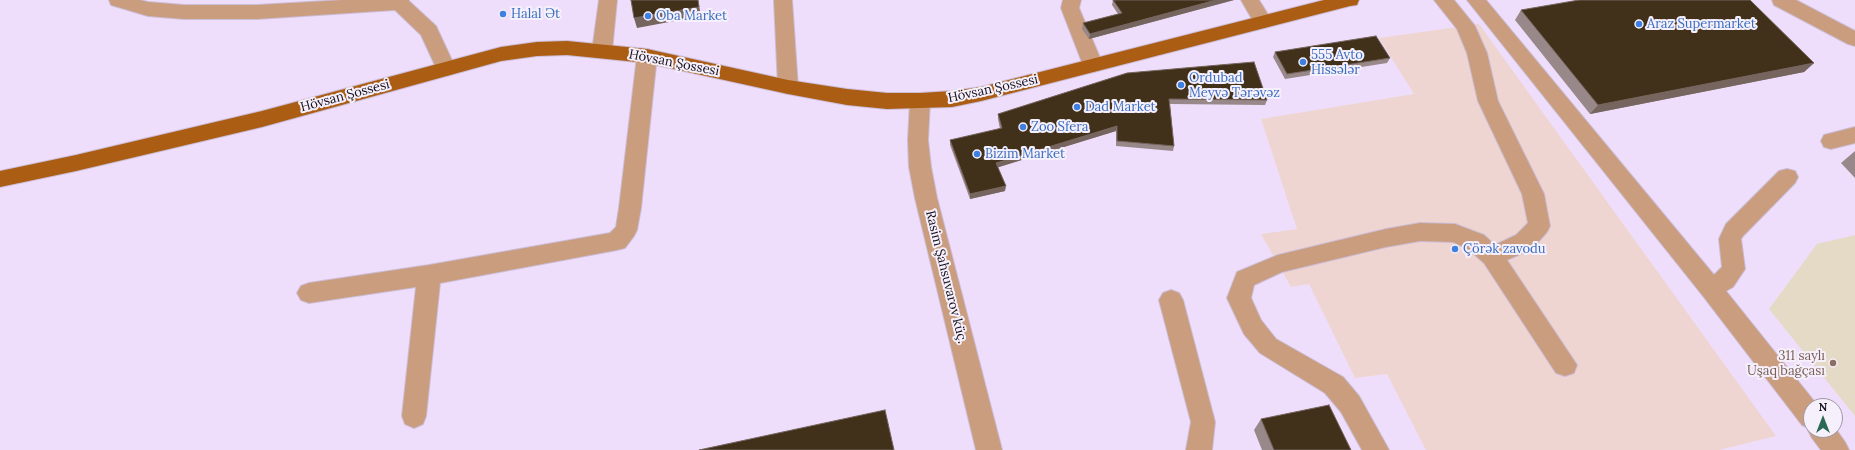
<!DOCTYPE html>
<meta charset="utf-8">
<style>
body{margin:0}
#map{position:relative;width:1855px;height:450px;overflow:hidden;background:#eedefb;font-family:Lora,serif}
canvas{display:block}
.north{position:absolute;left:1803px;top:398px;width:40px;height:40px;box-sizing:border-box;background:#f6f0fc;border:1px solid #9d97a2;border-radius:50%;rotate:0deg;font-size:11px;font-weight:700;line-height:16px;text-align:center;color:#17111b}
.north::after{content:'';display:block;margin:auto;width:14px;height:18px;background:#2c6955;clip-path:polygon(50% 0,100% 100%,50% 72%,0 100%)}
</style>
<div id="map">
<canvas width="1855" height="450"></canvas>
<div class="north">N</div>
</div>
<script>
const context = document.querySelector('canvas').getContext('2d');
context.lineJoin = 'round';
function fill(path, color) { context.fillStyle = color; context.fill(path, 'evenodd'); }
const toPath = rows => new Path2D(rows.map(r => 'M' + r).join(''));
function stroke(path, color, width, dash) { context.strokeStyle = color; context.lineWidth = width; context.lineCap = dash ? 'butt' : 'round'; context.setLineDash(dash || []); context.stroke(path); }
function label(font, color, halo, rows, align = 'center') {
  context.font = font + ' Lora,serif'; context.lineWidth = 4; context.setLineDash([]); context.textBaseline = 'middle'; context.strokeStyle = halo; context.fillStyle = color; for (const [text, x, y, turn = 0] of rows) {
    context.save(); context.translate(x, y); context.rotate((+turn || 0) * Math.PI / 180); context.textAlign = isNaN(turn) ? turn : align; if (halo) context.strokeText(text, 0, 0); context.fillText(text, 0, 0); context.restore();
  }
}
fill(toPath([
 [1479,24,1776,436,1719,450,1426,450,1387,374,1355,378,1309,284,1291,287,1261,234,1297,229,1261,119,1414,94,1379,38]
]), '#efd5d1');
fill(toPath([
 [1855,235,1855,416,1769,309,1817,244]
]), '#e5dac6');
const minor = toPath([
 [109,0,140,0,148,2,184,5,257,5,343,0,409,0,409,1,436,26,456,69,453,74,446,76,439,74,421,35,395,10,257,19,184,19,148,16,111,5,109,0],
 [599,0,617,0,612,51,609,56,602,58,595,56,592,51,599,0],
 [774,0,792,0,798,87,795,92,788,94,781,92,778,87,774,0],
 [1063,0,1081,0,1079,8,1103,65,1100,70,1093,72,1086,70,1083,65,1061,8,1063,0],
 [1241,0,1259,0,1272,21,1270,26,1263,28,1256,26,1241,0],
 [1434,0,1454,0,1475,26,1487,53,1498,101,1544,194,1550,226,1547,232,1532,249,1507,260,1577,365,1574,373,1565,376,1556,373,1484,263,1468,249,1453,242,1420,241,1386,247,1282,272,1254,285,1251,298,1261,320,1276,339,1343,377,1359,396,1389,450,1362,450,1341,412,1325,393,1260,353,1244,334,1227,298,1237,272,1278,255,1386,229,1420,223,1455,224,1484,235,1495,245,1516,235,1528,223,1522,194,1478,101,1467,53,1457,29,1434,0],
 [1467,0,1486,0,1714,275,1722,267,1719,239,1726,224,1779,171,1787,169,1795,171,1798,177,1795,183,1743,236,1741,239,1745,269,1733,287,1726,291,1818,406,1811,406,1811,430,1835,430,1835,428,1845,442,1849,450,1821,450,1812,438,1808,430,1809,428,1802,425,1703,296,1467,0],
 [1772,0,1796,0,1855,31,1855,46,1848,44,1774,5,1772,0],
 [647,49,654,51,657,56,641,208,637,230,634,236,625,248,617,250,440,283,426,416,423,424,414,428,405,424,402,416,416,287,309,303,301,300,297,293,301,286,309,283,429,265,610,233,616,227,619,208,637,56,640,51,647,49],
 [920,93,927,96,930,101,928,140,931,167,937,198,1002,450,976,450,915,198,909,167,908,140,910,101,913,96,920,93],
 [1855,127,1855,143,1831,149,1824,147,1821,141,1824,135,1855,127],
 [1171,290,1179,293,1183,300,1215,422,1212,450,1186,450,1191,422,1159,300,1163,293,1171,290]
]);
const major = toPath([
 [1324,0,1359,0,1357,5,1350,6,981,101,952,107,887,109,847,105,788,94,647,63,567,55,537,56,501,61,262,127,76,171,0,187,0,171,76,155,262,111,501,47,537,42,567,41,647,49,788,80,847,89,887,93,920,93,952,91,981,87,1324,0]
]);
stroke(minor, '#ccbdd7', 2);
stroke(major, '#ccbdd7', 2);
fill(minor, '#c99d7e');
fill(major, '#ab5d13');
fill(toPath([
 [1113,0,1234,0,1089,39,1082,29,1083,23,1118,14,1112,5],
 [1521,10,1814,63,1804,72,1590,114,1515,20],
 [1275,52,1390,58,1387,63,1285,79,1273,57],
 [1127,73,1267,100,1265,105,1170,104,1174,146,1173,151,1116,146,1116,131,998,167,1005,191,970,199,950,145,950,140,1000,129,998,119,998,114],
 [1855,151,1855,178,1841,163],
 [1261,419,1351,450,1262,450,1254,430]
]), '#98888a');
fill(toPath([
 [698,0,701,16,637,28,634,18],
 [1216,0,1234,0,1089,39,1090,34],
 [1814,63,1804,72,1590,114,1598,105],
 [1117,126,1116,131,996,168,996,163],
 [1006,186,1005,191,970,199,970,194]
]), '#75655e');
const building = toPath([
 [631,0,698,0,699,7,634,18,631,0],
 [1113,0,1216,0,1090,34,1083,23,1122,13,1113,0],
 [1579,0,1750,0,1814,63,1598,105,1521,10,1579,0],
 [1376,36,1390,58,1287,74,1275,52,1376,36],
 [1254,62,1267,100,1169,99,1174,146,1117,141,1117,126,996,163,1006,186,970,194,950,140,1002,128,998,114,1127,73,1254,62],
 [1329,405,1351,450,1274,450,1261,419,1329,405],
 [885,410,894,450,699,450,885,410]
]);
fill(building, '#41311a');
stroke(building, '#75655e', 1);
for (const [x, y, r, color] of [
 [503,14,4,"#3f7fe0"],
 [648,16,4,"#3f7fe0"],
 [1639,24,4,"#3f7fe0"],
 [1303,62,4,"#3f7fe0"],
 [1181,85,4,"#3f7fe0"],
 [1077,107,4,"#3f7fe0"],
 [1023,127,4,"#3f7fe0"],
 [977,154,4,"#3f7fe0"],
 [1455,249,4,"#3f7fe0"],
 [1833,363,4,"#8d6e63"]
]) { const dot = new Path2D(); dot.arc(x, y, r, 0, 2 * Math.PI); context.fillStyle = color; context.fill(dot); stroke(dot, '#f6f0fc', 1.5); }
label('13px', '#366cbe', '#f6f0fc', [
 ["Halal Ət",511,14],
 ["Oba Market",656,16],
 ["Araz Supermarket",1647,24],
 ["555 Avto",1311,55],
 ["Hissələr",1311,70],
 ["Ordubad",1189,78],
 ["Meyvə Tərəvəz",1189,93],
 ["Dad Market",1085,107],
 ["Zoo Sfera",1031,127],
 ["Bizim Market",985,154],
 ["Çörək zavodu",1463,249]
], 'left');
label('13px', '#17111b', '#f6f0fc', [
 ["Hövsan Şossesi",674,63,11],
 ["Hövsan Şossesi",993,89,-12],
 ["Hövsan Şossesi",345,96,-15],
 ["Rasim Şahsuvarov küç.",946,277,76]
]);
label('13px', '#785e54', '#f6f0fc', [
 ["311 saylı",1825,356],
 ["Uşaq bağçası",1825,371]
], 'right');
</script>
